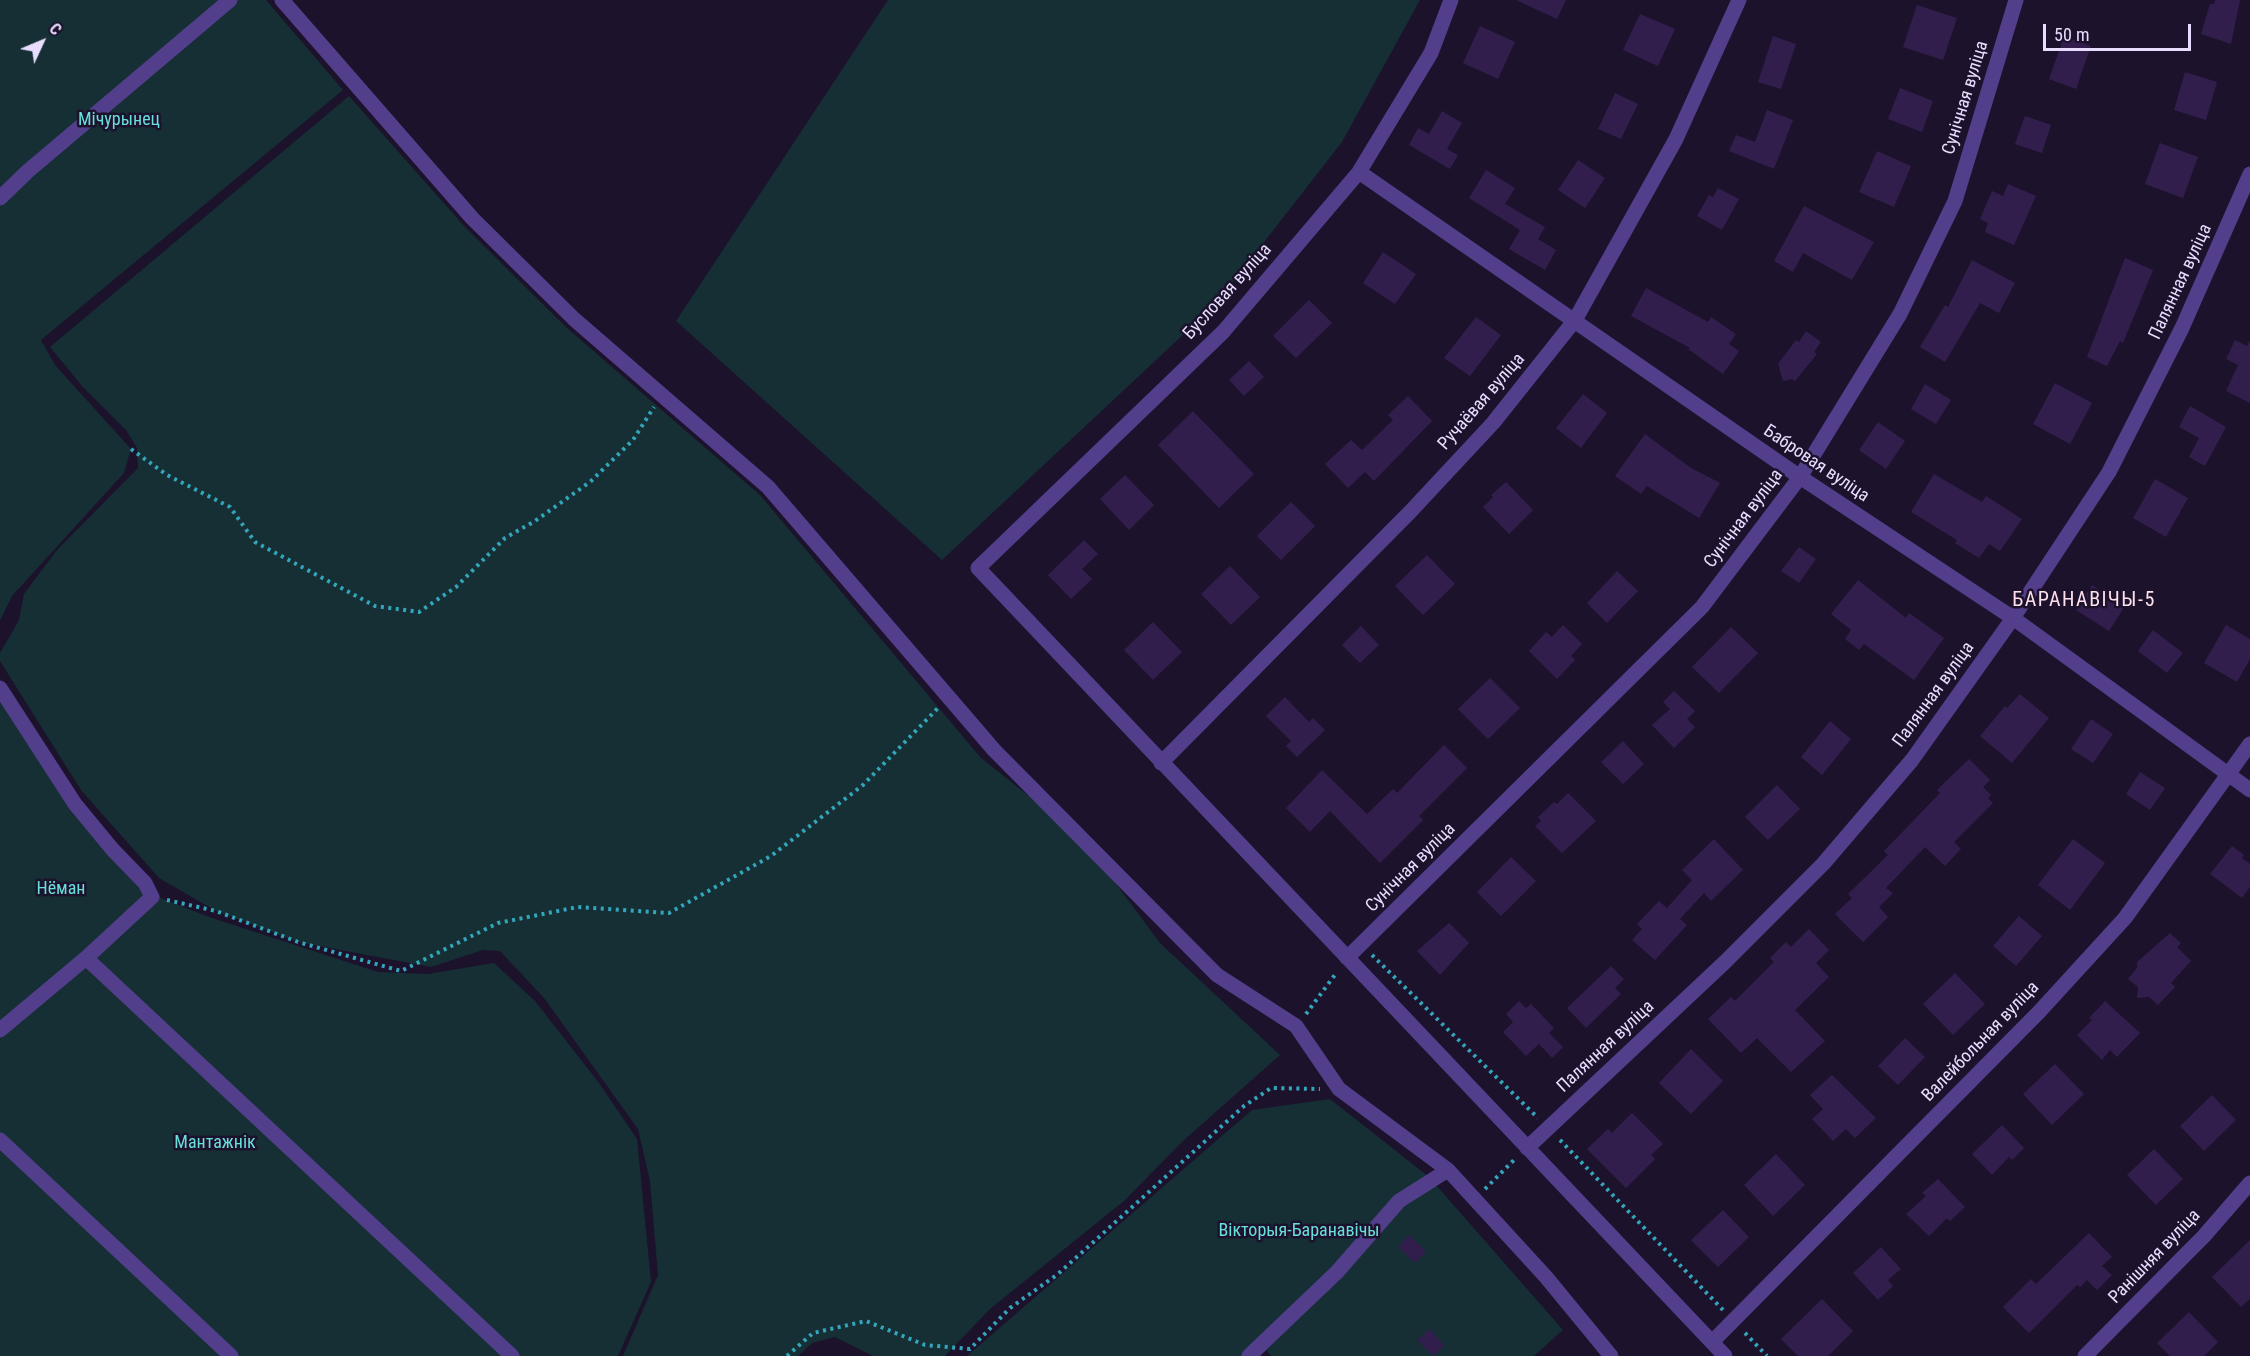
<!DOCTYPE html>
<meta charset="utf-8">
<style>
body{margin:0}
#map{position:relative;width:2250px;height:1356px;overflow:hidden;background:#1c122c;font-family:"Roboto Condensed",sans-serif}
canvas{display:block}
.north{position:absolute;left:12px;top:12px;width:60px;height:60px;-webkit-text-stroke:4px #1c122c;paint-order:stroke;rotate:46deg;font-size:16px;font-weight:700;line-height:24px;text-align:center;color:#e8ddfe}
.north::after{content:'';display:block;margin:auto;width:21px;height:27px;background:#e8ddfe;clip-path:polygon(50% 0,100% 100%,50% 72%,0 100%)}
.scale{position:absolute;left:2043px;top:24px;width:148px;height:27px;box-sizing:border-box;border:3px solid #e8ddfe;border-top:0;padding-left:8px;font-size:18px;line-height:21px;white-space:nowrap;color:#e8ddfe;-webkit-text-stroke:4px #1c122c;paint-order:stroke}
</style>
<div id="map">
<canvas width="2250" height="1356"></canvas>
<div class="north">С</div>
<div class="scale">50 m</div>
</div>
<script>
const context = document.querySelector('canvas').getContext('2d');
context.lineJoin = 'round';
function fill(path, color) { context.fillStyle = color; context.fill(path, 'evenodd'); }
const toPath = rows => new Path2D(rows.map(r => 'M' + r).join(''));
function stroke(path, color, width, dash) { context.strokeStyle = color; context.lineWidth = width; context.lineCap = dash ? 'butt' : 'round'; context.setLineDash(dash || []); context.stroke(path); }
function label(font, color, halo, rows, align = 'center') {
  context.font = font + ' "Roboto Condensed",sans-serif'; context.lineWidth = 5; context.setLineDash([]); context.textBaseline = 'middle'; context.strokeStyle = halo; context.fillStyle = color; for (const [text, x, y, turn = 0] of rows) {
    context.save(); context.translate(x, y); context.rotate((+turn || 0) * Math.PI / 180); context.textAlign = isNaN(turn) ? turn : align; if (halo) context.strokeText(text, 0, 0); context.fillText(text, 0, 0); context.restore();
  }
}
fill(toPath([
 [0,0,266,0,343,90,41,340,55,365,131,449,124,473,12,596,0,621],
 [888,0,1420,0,1342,142,1215,305,942,560,676,321],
 [349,96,465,227,567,328,760,495,981,758,1082,838,1160,943,1280,1055,1183,1141,1124,1201,990,1309,945,1356,873,1356,835,1337,812,1343,798,1356,623,1356,658,1275,650,1181,638,1129,544,998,500,951,483,950,431,967,298,942,216,911,159,878,81,790,0,661,0,653,19,620,24,594,57,550,138,468,137,448,126,430,82,386,50,347],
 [0,697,143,891,209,917,378,972,428,974,494,963,535,1001,599,1083,637,1139,651,1282,618,1356,0,1356],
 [1330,1099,1429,1177,1563,1330,1534,1356,1271,1356,1267,1350,1260,1356,967,1356,1252,1110]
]), '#152f35');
fill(toPath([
 [1516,0,1566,0,1557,19],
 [2215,0,2240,0,2231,44,2201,34,2210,4,2214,4],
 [1917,5,1957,18,1943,60,1903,47],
 [1640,14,1675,29,1658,66,1623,50],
 [1480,26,1515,42,1498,79,1463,63],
 [1773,36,1796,44,1781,89,1758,82],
 [2064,37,2091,46,2076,89,2049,79],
 [2185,72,2217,82,2206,120,2174,110],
 [1900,88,1933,101,1922,132,1888,119],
 [1615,93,1638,104,1621,139,1598,129],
 [1767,110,1793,120,1774,169,1729,151,1736,135,1755,142],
 [1442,111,1462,123,1447,149,1458,155,1450,169,1409,145,1418,128,1429,134],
 [2025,116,2051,125,2042,153,2015,144],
 [2160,143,2198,157,2183,198,2145,184],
 [1877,151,1911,166,1894,207,1859,192],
 [1578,160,1605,178,1585,208,1558,190],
 [1486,170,1515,188,1505,204,1545,227,1538,239,1556,250,1545,270,1509,249,1520,230,1469,198],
 [2008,184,2036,196,2014,245,1985,232,1988,223,1980,219,1992,191,2003,196],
 [1718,188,1739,199,1722,230,1697,216,1709,195,1713,197],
 [1804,206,1874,242,1852,280,1803,253,1793,272,1774,261],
 [1383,252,1416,274,1395,304,1363,283],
 [2125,258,2153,270,2123,343,2120,341,2107,366,2087,357],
 [1972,260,2015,283,1999,313,1980,303,1945,362,1920,347,1945,305,1948,307],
 [1646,288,1708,322,1711,317,1736,334,1729,344,1739,351,1723,374,1688,349,1690,348,1631,316],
 [1309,300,1332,323,1296,358,1273,336],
 [1476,317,1501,335,1470,376,1444,358],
 [1806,331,1821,342,1814,352,1817,354,1795,381,1792,379,1783,381,1778,364,1796,340,1799,342],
 [2235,340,2247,346,2250,340,2250,403,2226,391,2238,365,2226,359],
 [1249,361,1264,377,1244,396,1229,380],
 [2055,383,2092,403,2070,444,2033,424],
 [1925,384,1951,400,1936,424,1911,409],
 [1583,394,1607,413,1581,448,1556,428],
 [1408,396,1432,421,1374,481,1365,472,1348,488,1325,464,1351,440,1362,450,1393,420,1388,415],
 [2190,406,2226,427,2205,466,2189,457,2199,438,2179,427],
 [1193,411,1254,474,1219,508,1158,445],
 [1878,422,1905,441,1886,469,1859,450],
 [1645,434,1691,468,1720,483,1699,518,1647,486,1641,494,1615,476],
 [1934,474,1982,502,1986,496,2022,519,2000,551,1989,544,1979,558,1955,543,1957,540,1911,512],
 [1125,475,1154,505,1129,530,1100,499],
 [2155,479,2188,498,2166,537,2133,518],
 [1506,482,1533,510,1509,534,1483,507,1493,497,1491,495],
 [1291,502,1315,526,1281,560,1257,536],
 [1084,540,1098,554,1082,569,1092,579,1071,599,1048,575],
 [1799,547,1816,559,1799,583,1781,571],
 [1427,555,1455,584,1423,615,1395,586],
 [1230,566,1260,597,1231,625,1201,594],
 [1617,571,1638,591,1607,623,1587,603],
 [1858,580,1906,618,1909,613,1944,638,1914,680,1864,644,1859,650,1845,639,1851,630,1831,614],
 [2092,585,2125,606,2109,631,2076,610],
 [1153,622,1182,652,1153,680,1124,650],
 [1563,625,1582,644,1571,656,1575,660,1557,679,1529,651,1546,632,1552,637],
 [2226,625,2250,639,2250,659,2237,682,2204,663],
 [1361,626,1379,645,1360,663,1342,645],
 [1731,627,1758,653,1719,693,1692,667],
 [2153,630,2183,653,2167,673,2138,651],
 [1490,678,1520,708,1488,739,1458,709],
 [1674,691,1695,711,1687,719,1695,727,1674,748,1652,725,1670,709,1663,702],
 [2020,694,2049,718,2012,763,1980,736,2005,706,2007,708],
 [1285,697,1309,722,1313,718,1325,730,1297,757,1286,746,1291,741,1266,716],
 [2091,719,2113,734,2093,763,2071,749],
 [1830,721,1851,739,1822,775,1801,757],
 [1623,741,1644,764,1623,784,1601,762],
 [1444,745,1467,768,1419,816,1423,820,1380,863,1330,811,1310,832,1286,808,1322,770,1367,814,1393,789,1397,793],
 [1969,759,1990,780,1983,787,1991,795,1988,798,1993,803,1954,842,1961,849,1945,866,1925,847,1886,888,1893,893,1879,907,1888,917,1863,942,1835,914,1852,898,1848,894,1888,855,1884,851,1940,793,1937,790],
 [2140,772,2165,788,2150,810,2126,794],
 [1777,785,1800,809,1768,840,1745,817],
 [1568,793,1596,821,1562,853,1535,826,1541,821,1538,817,1554,802,1557,804],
 [1714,839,1743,870,1711,901,1704,893,1680,919,1687,925,1655,960,1632,940,1642,929,1637,924,1659,901,1667,908,1692,880,1682,870],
 [2073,839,2105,863,2070,910,2038,885],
 [2232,846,2244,855,2242,858,2250,864,2250,887,2242,898,2210,874],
 [1511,857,1536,881,1501,916,1477,892],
 [2019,916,2042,936,2016,966,1993,946],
 [1449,923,1469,943,1440,975,1417,951],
 [1809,929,1829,950,1816,963,1829,977,1795,1010,1825,1041,1791,1072,1757,1038,1741,1053,1708,1019,1731,997,1735,1001,1774,962,1770,958,1786,942,1791,947],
 [2170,933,2181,943,2177,947,2191,961,2171,983,2175,987,2158,1005,2149,997,2137,998,2138,987,2128,979,2137,968,2137,962],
 [1611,966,1624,979,1615,988,1621,994,1586,1028,1567,1008],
 [1955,973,1985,1004,1953,1035,1923,1004],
 [1519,1001,1526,1008,1531,1004,1554,1028,1549,1033,1563,1047,1552,1058,1539,1044,1526,1056,1503,1032,1513,1022,1506,1014],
 [2105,1001,2140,1033,2117,1057,2110,1050,2102,1060,2077,1035,2092,1020,2089,1018],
 [1905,1038,1925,1057,1898,1085,1878,1066],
 [1691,1049,1723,1081,1691,1114,1659,1083],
 [2055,1064,2084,1094,2052,1125,2023,1094],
 [1832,1075,1876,1118,1855,1138,1846,1129,1833,1141,1812,1119,1823,1109,1810,1095],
 [2212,1095,2236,1120,2204,1151,2180,1126],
 [1632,1113,1663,1144,1651,1155,1655,1159,1626,1188,1587,1149,1608,1129,1612,1133],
 [2002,1125,2024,1148,2012,1160,2009,1157,1992,1175,1972,1154],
 [2154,1149,2183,1179,2156,1205,2127,1175],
 [1776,1154,1805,1185,1773,1216,1744,1185],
 [1938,1179,1965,1207,1950,1221,1947,1218,1929,1236,1906,1214,1926,1196,1922,1193],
 [1723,1210,1749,1237,1718,1267,1691,1240],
 [2089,1233,2112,1257,2102,1266,2112,1275,2097,1290,2087,1280,2080,1287,2077,1285,2029,1333,2003,1307,2031,1279,2036,1284],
 [1409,1235,1426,1251,1415,1263,1398,1247],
 [2250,1240,2250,1299,2241,1307,2212,1277],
 [1881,1247,1901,1269,1888,1280,1893,1286,1878,1300,1853,1273],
 [1822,1299,1853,1331,1828,1356,1798,1356,1781,1339],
 [2189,1312,2218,1342,2204,1356,2170,1356,2157,1343],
 [1430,1329,1444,1346,1433,1356,1417,1340]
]), '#321e4c');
stroke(toPath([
 [131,449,167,475,230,507,255,542,375,606,419,612,456,587,505,538,535,521,590,482,633,440,654,407],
 [167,900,216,911,298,942,401,971,498,923,578,907,669,913,771,856,863,785,938,708],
 [1372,955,1538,1118],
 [1306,1014,1337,972],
 [1560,1140,1723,1310],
 [1485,1189,1516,1158],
 [1745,1333,1767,1356],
 [787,1356,813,1333,866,1321,925,1345,970,1349,1010,1308,1058,1274,1244,1106,1271,1088,1320,1089]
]), '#33a6bc', 4, [3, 4.5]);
stroke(toPath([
 [282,0,472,218,574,319,768,487,994,750,1217,975,1296,1026,1339,1089,1448,1170,1546,1277,1611,1356],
 [1451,0,1431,53,1359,172,1223,332,978,568,1725,1356],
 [1359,172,1800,477,2013,618,2250,790],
 [0,198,28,171,230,0],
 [0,688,75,804,113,850,145,883,152,897,86,958,0,1030],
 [1161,763,1410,512,1493,423,1575,320,1676,139,1739,0],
 [86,958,512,1356],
 [1347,958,1702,607,1800,477,1900,314,1955,201,2016,0],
 [0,1140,231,1356],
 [1527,1148,1725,962,1823,864,1912,760,2013,618,2109,472,2182,328,2250,174],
 [1712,1342,2039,1012,2125,918,2250,744],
 [1249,1356,1337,1272,1399,1201,1448,1170],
 [2085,1356,2204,1236,2250,1183]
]), '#523e8a', 15);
label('18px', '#e8ddfe', '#1c122c', [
 ["Сунічная вуліца",1966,98,-73],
 ["Палянная вуліца",2181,282,-65],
 ["Бусловая вуліца",1228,292,-48],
 ["Ручаёвая вуліца",1482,402,-49],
 ["Бабровая вуліца",1816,464,34],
 ["Сунічная вуліца",1744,519,-53],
 ["Палянная вуліца",1934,695,-54],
 ["Сунічная вуліца",1411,868,-45],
 ["Валейбольная вуліца",1981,1042,-46],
 ["Палянная вуліца",1606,1047,-43],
 ["Ранішняя вуліца",2155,1257,-46]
]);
label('18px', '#68dfdc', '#1c122c', [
 ["Мічурынец",119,120],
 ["Нёман",61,889],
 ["Мантажнік",215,1143],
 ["Вікторыя-Баранавічы",1299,1231]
]);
context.letterSpacing = '1.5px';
label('20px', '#fedfec', '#1c122c', [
 ["БАРАНАВІЧЫ-5",2084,601]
]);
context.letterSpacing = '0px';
</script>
